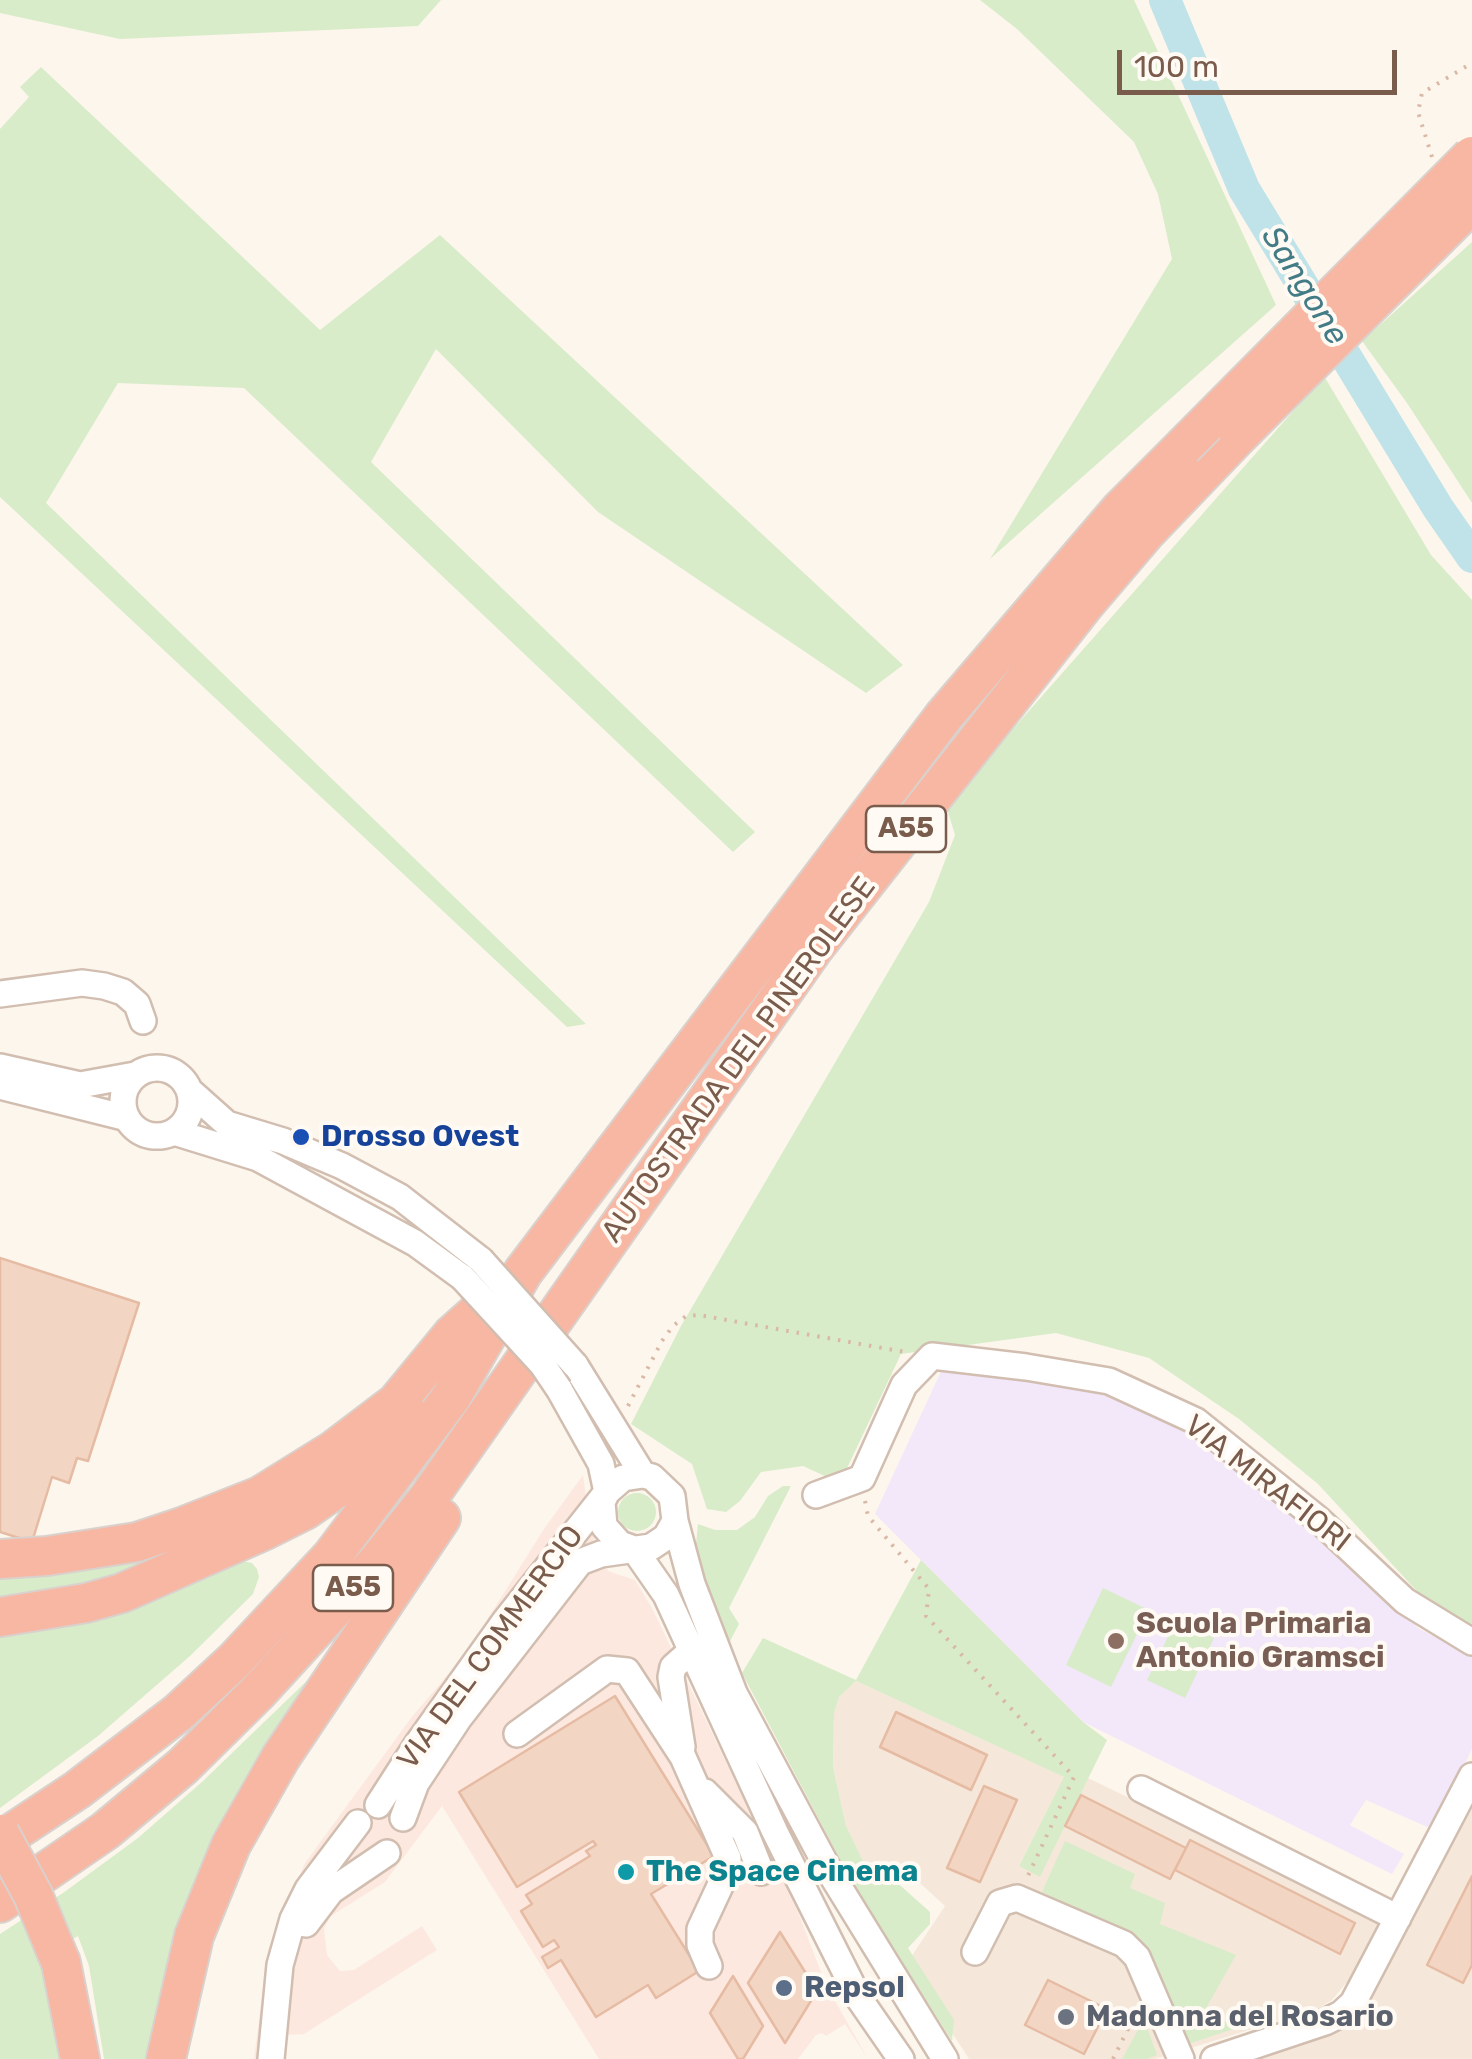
<!DOCTYPE html>
<style>
body{margin:0}
#map{position:relative;width:1472px;height:2059px;overflow:hidden;background:#fdf6ec;font-family:Rubik,sans-serif}
canvas{display:block}
.scale{position:absolute;left:1117px;top:50px;width:280px;height:45px;box-sizing:border-box;border:5px solid #7a5c4d;border-top:0;padding-left:12px;font-size:30px;line-height:35px;white-space:nowrap;color:#7a5c4d;-webkit-text-stroke:8px #fffaf3;paint-order:stroke}
</style>
<div id="map">
<canvas width="1472" height="2059"></canvas>
<div class="scale">100 m</div>
</div>
<script>
const context = document.querySelector('canvas').getContext('2d');
context.lineJoin = 'round';
function fill(path, color) { context.fillStyle = color; context.fill(path, 'evenodd'); }
const toPath = rows => new Path2D(rows.map(r => 'M' + r).join(''));
function stroke(path, color, width, dash) { context.strokeStyle = color; context.lineWidth = width; context.lineCap = dash ? 'butt' : 'round'; context.setLineDash(dash || []); context.stroke(path); }
function label(font, color, halo, rows, align = 'center') {
  context.font = font + ' Rubik,sans-serif'; context.lineWidth = 8; context.setLineDash([]); context.textBaseline = 'middle'; context.strokeStyle = halo; context.fillStyle = color; for (const [text, x, y, turn = 0] of rows) {
    context.save(); context.translate(x, y); context.rotate((+turn || 0) * Math.PI / 180); context.textAlign = isNaN(turn) ? turn : align; if (halo) context.strokeText(text, 0, 0); context.fillText(text, 0, 0); context.restore();
  }
}
fill(toPath([
 [856,1681,1065,1777,1019,1866,1040,1876,1088,1778,1381,1920,1352,1976,1332,2000,1317,2009,1155,2059,969,2059,907,1963,945,1906,907,1871,875,1887,846,1827,833,1767,834,1714,839,1697],
 [1472,1804,1472,2059,1247,2059,1358,2022]
]), '#f5e8da');
fill(toPath([
 [583,1475,591,1532,608,1571,635,1580,652,1608,798,1912,826,1985,868,2059,845,2024,826,2036,822,2033,816,2035,798,2059,599,2059,442,1806,385,1882,331,1916,324,1928,327,1955,340,1971,354,1970,422,1926,437,1950,304,2034,286,2035,284,2059,254,2059,268,1950,305,1863,411,1718,467,1652,544,1529]
]), '#fde8e0');
fill(toPath([
 [944,1365,1114,1391,1194,1429,1292,1509,1418,1628,1472,1656,1472,1749,1434,1830,1366,1800,1350,1825,1404,1854,1392,1874,1083,1722,875,1514]
]), '#f3e8fa');
fill(toPath([
 [0,0,441,0,418,26,120,39,0,13],
 [980,0,1134,0,1276,305,990,559,1172,259,1158,194,1134,142,1017,29],
 [41,67,320,330,440,235,903,665,866,693,598,512,436,349,371,462,755,832,733,852,244,388,118,383,46,503,586,1024,567,1027,0,497,0,129,29,97,20,87],
 [1472,242,1472,503,1407,403,1362,341],
 [1324,376,1431,555,1472,600,1472,1626,1425,1600,1318,1484,1239,1419,1149,1358,1056,1333,901,1354,840,1483,803,1466,761,1472,740,1501,726,1512,707,1509,692,1464,631,1424,681,1326,929,902,955,835,946,805],
 [783,1486,791,1486,729,1608,739,1624,728,1645,695,1553,698,1524,715,1530,737,1530,755,1517,768,1496],
 '618 1512a19 19 0 1 1 38 0a19 19 0 1 1-38 0Z',
 [194,1541,106,1580,0,1602,0,1572],
 [237,1560,252,1563,257,1569,259,1577,253,1594,190,1656,98,1736,0,1808,0,1630],
 [921,1560,1083,1722,1107,1740,1040,1877,1019,1866,1064,1777,856,1681,839,1697,834,1714,833,1767,846,1826,875,1886,892,1878,930,1912,930,1924,908,1948,954,2020,952,2041,855,1888,742,1673,763,1638,856,1680],
 [1103,1588,1149,1610,1111,1687,1066,1665],
 [1176,1620,1214,1638,1185,1698,1147,1680],
 [316,1672,154,2059,104,2059,89,1966,78,1936,46,1955,67,2059,0,2059,0,1934,63,1893,138,1838,203,1781],
 [1065,1841,1135,1874,1130,1888,1165,1903,1160,1924,1236,1955,1205,2010,1236,2028,1185,2045,1148,1953,1140,1940,1042,1892],
 [1144,2019,1157,2055,1147,2059,1122,2059]
]), '#d8ecc9');
stroke(toPath([
 [1165,0,1244,189,1438,508,1472,557]
]), '#bfe3e8', 32);
const building = toPath([
 [0,1258,139,1303,88,1461,77,1458,69,1483,52,1477,32,1542,0,1532,0,1258],
 [615,1696,714,1856,651,1894,699,1971,656,1998,648,1985,596,2017,561,1960,548,1968,542,1957,559,1947,554,1940,543,1947,521,1911,532,1904,526,1895,590,1856,586,1851,596,1845,593,1841,517,1887,459,1792,615,1696],
 [896,1712,987,1755,971,1790,880,1747,896,1712],
 [984,1786,1017,1800,980,1882,947,1868,984,1786],
 [1081,1795,1186,1848,1170,1879,1065,1826,1081,1795],
 [1190,1840,1355,1923,1340,1954,1175,1870,1190,1840],
 [1472,1876,1472,1965,1463,1983,1427,1965,1472,1876],
 [780,1932,817,1991,785,2043,748,1983,780,1932],
 [733,1976,763,2026,743,2059,738,2059,710,2013,733,1976],
 [1048,1980,1107,2009,1084,2054,1025,2025,1048,1980]
]);
fill(building, '#f3d5c3');
stroke(building, '#e6bba3', 2.5);
const minor = toPath([
 [0,994,82,983,104,986,123,992,137,1004,143,1021],
 [0,1067,80,1085,135,1075],
 '123 1102a34 34 0 1 1 68 0a34 34 0 1 1-68 0Z',
 [0,1086,127,1118],
 [190,1091,227,1124,283,1141,342,1166,400,1197,481,1260],
 [174,1132,258,1158,415,1243,463,1278],
 [575,1365,643,1475],
 [559,1389,601,1464,607,1492],
 [607,1492,602,1502,604,1526,620,1544,634,1549,666,1595,775,1832,858,1997,901,2059],
 [816,1495,862,1478,904,1385,932,1356,1026,1367,1109,1381,1196,1421,1318,1519,1405,1601,1472,1642],
 [517,1734,607,1669,627,1671,683,1757,728,1858,728,1869,700,1929,700,1945,709,1966],
 [682,1747,671,1677,673,1667,691,1651],
 [1141,1789,1398,1918],
 [705,1792,745,1832,761,1872],
 [378,1805,418,1743,505,1621,607,1492,623,1478,643,1475,652,1477,672,1496,675,1521,692,1584,734,1693,831,1874,945,2059],
 [403,1818,416,1783,459,1718,580,1562,601,1554,651,1547,666,1537,675,1521],
 [306,1924,331,1891,387,1853],
 [975,1952,1000,1903,1017,1898,1124,1944,1137,1957,1181,2059],
 [271,2059,280,1965,293,1919,308,1889,358,1823],
 [1214,2059,1325,2022,1341,2014,1353,2003,1472,1776]
]);
const highway = toPath([
 [0,1559,47,1556,137,1542,182,1527,260,1496,334,1450,396,1403,452,1335,498,1294],
 [0,1617,86,1603,122,1593,265,1530,305,1510,353,1477,411,1417],
 [0,1841,77,1790,179,1712,234,1661,332,1556,452,1396,523,1272,944,716,1121,509,1183,447],
 [0,1903,105,1831,183,1766,258,1692,377,1562,429,1497,814,948,1084,605,1147,531,1239,435],
 [61,1963,80,2059],
 [166,2059,194,1936,231,1845,281,1757,441,1518]
]);
stroke(minor, '#d1beb0', 30);
stroke(highway, '#dad1cd', 42);
stroke(toPath([
 [1432,157,1418,112,1422,93,1472,63],
 [628,1406,662,1341,673,1326,686,1316,699,1315,905,1352],
 [865,1501,868,1516,929,1589,926,1616,1074,1777,1026,1880],
 [1113,2059,1136,2013]
]), '#d9b8a5', 4, [2.5, 8]);
stroke(minor, '#fff', 25);
stroke(highway, '#f7b7a3', 38);
const minorBridge = toPath([
 [481,1260,575,1365],
 [463,1278,542,1364,559,1389]
]);
const highwayBridge = toPath([
 [1239,435,1472,203],
 [1183,447,1472,156],
 [0,1834,33,1895,61,1963]
]);
stroke(minorBridge, '#d1beb0', 30, []);
stroke(highwayBridge, '#dad1cd', 42, []);
stroke(minorBridge, '#fff', 25);
stroke(highwayBridge, '#f7b7a3', 38);
for (const [x, y, r, color] of [
 [301,1137,10,"#1a4fb4"],
 [1116,1641,10,"#8d6e63"],
 [626,1872,10,"#0f9aa8"],
 [784,1988,10,"#5c6f8a"],
 [1066,2017,10,"#6b7280"]
]) { const dot = new Path2D(); dot.arc(x, y, r, 0, 2 * Math.PI); context.fillStyle = color; context.fill(dot); stroke(dot, '#fffaf3', 4); }
for (const [x, y, w] of [
 [906,829,80],
 [353,1588,80]
]) { const box = new Path2D(); box.roundRect(x - w / 2, y - 23, w, 46, 8); context.fillStyle = '#fffaf3'; context.fill(box); stroke(box, '#7a5c4d', 2.5); }
label('bold 28px', '#7a5c4d', null, [
 ["A55",906,829],
 ["A55",353,1588]
]);
label('30px', '#7a5c4d', '#fffaf3', [
 ["AUTOSTRADA DEL PINEROLESE",739,1060,-54],
 ["VIA MIRAFIORI",1267,1484,38],
 ["VIA DEL COMMERCIO",491,1648,-54]
]);
label('bold 30px', '#164399', '#fffaf3', [
 ["Drosso Ovest",321,1137]
], 'left');
label('bold 30px', '#785e54', '#fffaf3', [
 ["Scuola Primaria",1136,1624],
 ["Antonio Gramsci",1136,1658]
], 'left');
label('bold 30px', '#0d838f', '#fffaf3', [
 ["The Space Cinema",646,1872]
], 'left');
label('bold 30px', '#4e5e75', '#fffaf3', [
 ["Repsol",804,1988]
], 'left');
label('bold 30px', '#5b616d', '#fffaf3', [
 ["Madonna del Rosario",1086,2017]
], 'left');
label('italic 32px', '#437c86', '#fffaf3', [
 ["Sangone",1304,286,58]
]);
</script>
